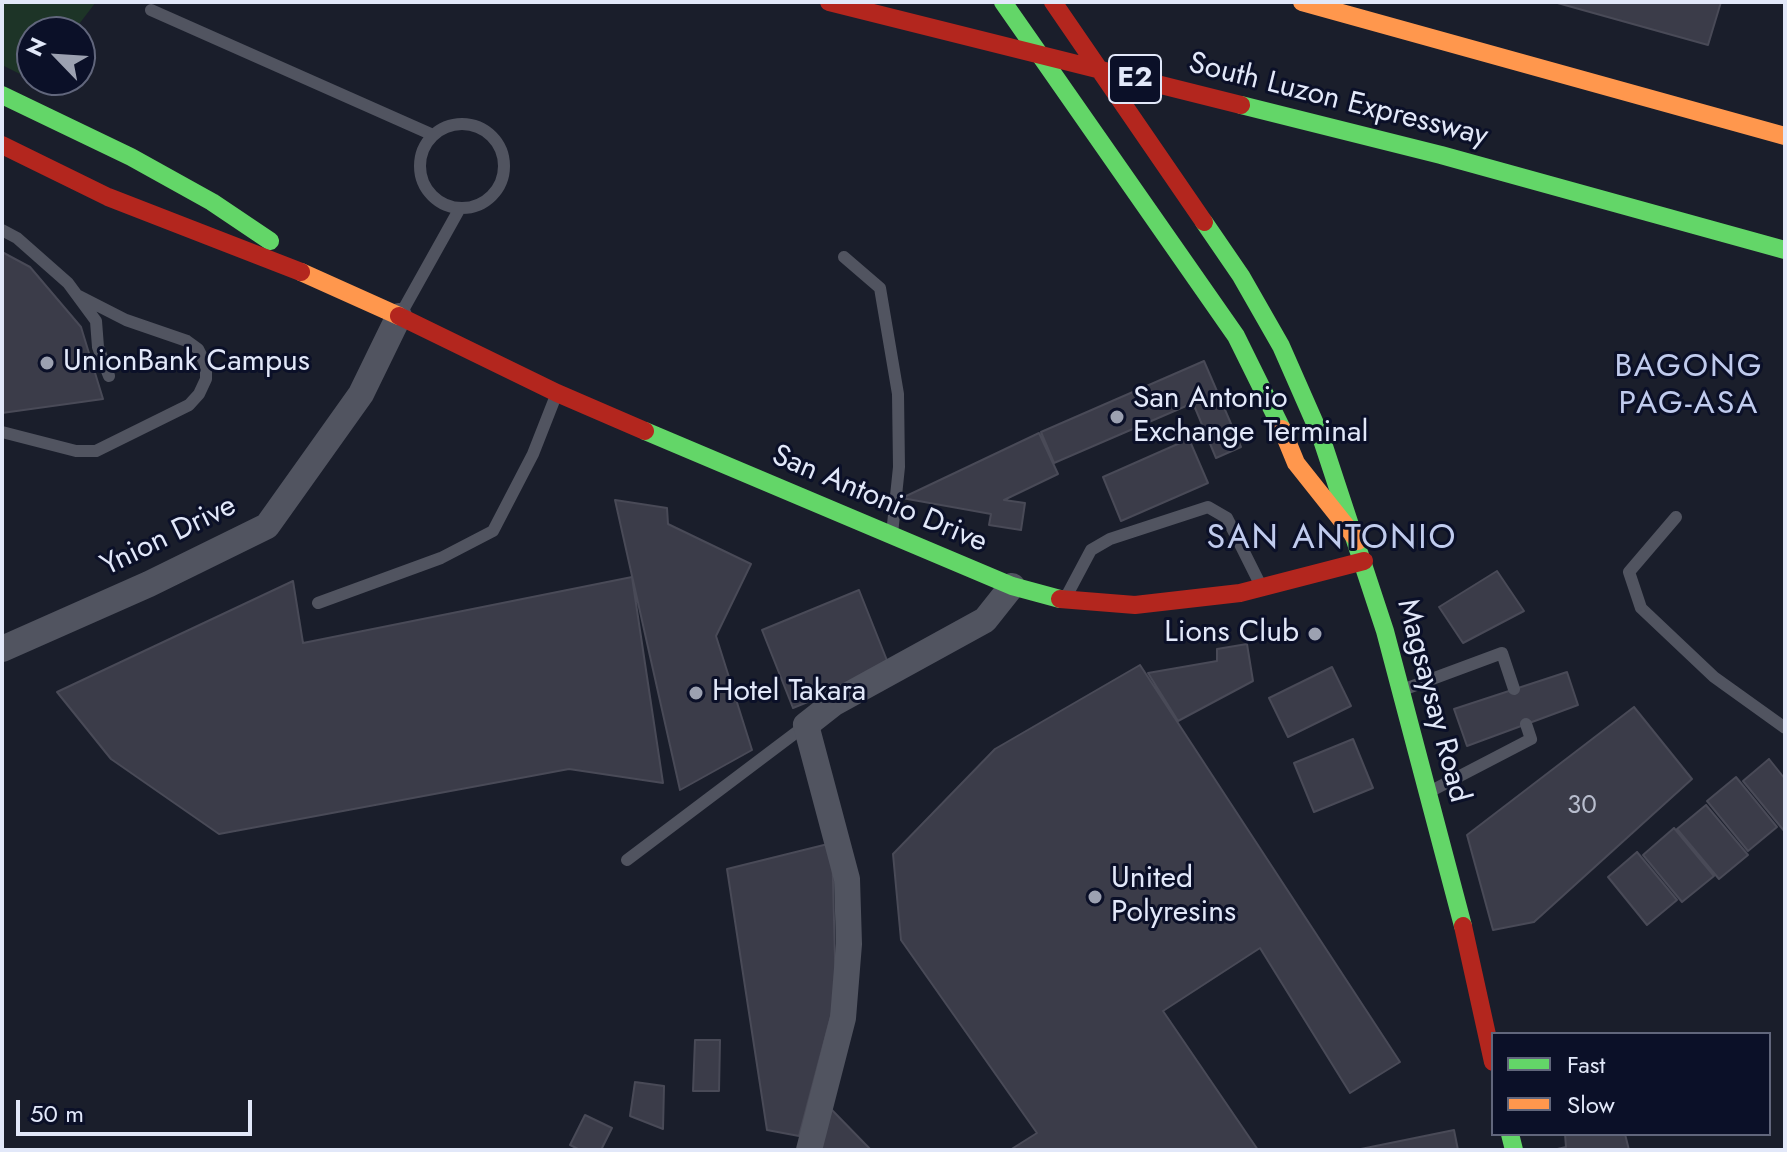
<!DOCTYPE html>
<style>
body{margin:0}
#map{position:relative;width:1787px;height:1152px;overflow:hidden;background:#1a1e2b;font-family:Jost,sans-serif}
canvas{display:block}
.frame{position:absolute;inset:0;border:4px solid #e2e8f9;pointer-events:none}
.legend{position:absolute;left:1491px;top:1032px;width:280px;height:104px;box-sizing:border-box;background:#0b1028;border:2px solid #61667c;margin:0;padding:10px 14px;list-style:none;font-size:24px;color:#e2e8f9}
.legend li{display:flex;align-items:center;gap:16px;height:40px}
.legend b{width:40px;border:2px solid #61667c}
.north{position:absolute;left:16px;top:16px;width:80px;height:80px;box-sizing:border-box;background:#0b1028;border:2px solid #61667c;border-radius:50%;rotate:295deg;font-size:22px;font-weight:700;line-height:32px;text-align:center;color:#e2e8f9}
.north::after{content:'';display:block;margin:auto;width:28px;height:36px;background:#9ca1b1;clip-path:polygon(50% 0,100% 100%,50% 72%,0 100%)}
.scale{position:absolute;left:16px;top:1100px;width:236px;height:36px;box-sizing:border-box;border:4px solid #e2e8f9;border-top:0;padding-left:10px;font-size:24px;line-height:28px;white-space:nowrap;color:#e2e8f9;-webkit-text-stroke:6px #0b1028;paint-order:stroke}
</style>
<div id="map">
<canvas width="1787" height="1152"></canvas>
<div class="frame"></div>
<ul class="legend">
<li><b style="height:10px;background:#63d668"></b>Fast</li>
<li><b style="height:10px;background:#ff974d"></b>Slow</li>
</ul>
<div class="north">N</div>
<div class="scale">50 m</div>
</div>
<script>
const context = document.querySelector('canvas').getContext('2d');
context.lineJoin = 'round';
function fill(path, color) { context.fillStyle = color; context.fill(path, 'evenodd'); }
const toPath = rows => new Path2D(rows.map(r => 'M' + r).join(''));
function stroke(path, color, width, dash) { context.strokeStyle = color; context.lineWidth = width; context.lineCap = dash ? 'butt' : 'round'; context.setLineDash(dash || []); context.stroke(path); }
function label(font, color, halo, rows, align = 'center') {
  context.font = font + ' Jost,sans-serif'; context.lineWidth = 6; context.setLineDash([]); context.textBaseline = 'middle'; context.strokeStyle = halo; context.fillStyle = color; for (const [text, x, y, turn = 0] of rows) {
    context.save(); context.translate(x, y); context.rotate((+turn || 0) * Math.PI / 180); context.textAlign = isNaN(turn) ? turn : align; if (halo) context.strokeText(text, 0, 0); context.fillText(text, 0, 0); context.restore();
  }
}
fill(toPath([
 [2,2,96,2,73,32,32,32,32,80,2,65]
]), '#1d3427');
const building = toPath([
 [1554,2,1721,2,1708,45,1554,2],
 [2,252,30,267,81,327,103,399,2,413,2,252],
 [1204,361,1241,447,1216,458,1193,403,1054,463,1041,432,1204,361],
 [1039,433,1058,474,1004,500,1025,503,1021,530,989,525,991,514,902,498,1039,433],
 [1189,439,1208,483,1121,521,1103,477,1189,439],
 [615,500,667,508,668,524,751,564,716,636,752,750,680,790,615,500],
 [1497,571,1524,611,1463,643,1439,607,1497,571],
 [632,577,663,783,569,769,219,834,111,759,57,692,293,581,303,643,632,577],
 [859,590,890,668,793,708,762,630,859,590],
 [1247,644,1253,681,1178,721,1148,673,1217,661,1217,649,1247,644],
 [1140,665,1400,1062,1350,1093,1260,948,1163,1011,1258,1150,1010,1150,1037,1133,901,940,893,854,995,749,1140,665],
 [1332,667,1351,706,1288,737,1269,698,1332,667],
 [1567,672,1578,705,1467,746,1454,709,1567,672],
 [1634,707,1692,779,1534,922,1493,930,1467,835,1634,707],
 [1353,739,1373,788,1314,812,1294,763,1353,739],
 [1769,759,1785,779,1785,832,1743,781,1769,759],
 [1736,777,1777,827,1748,851,1707,801,1736,777],
 [1706,805,1748,855,1719,879,1677,829,1706,805],
 [1674,828,1714,876,1682,902,1643,855,1674,828],
 [832,843,836,997,799,1136,767,1130,727,869,832,843],
 [1637,852,1677,900,1647,925,1608,877,1637,852],
 [695,1040,720,1040,719,1091,693,1091,695,1040],
 [635,1082,664,1086,663,1129,630,1116,635,1082],
 [831,1109,871,1150,817,1150,831,1109],
 [585,1115,612,1128,601,1150,580,1150,570,1145,585,1115],
 [1454,1130,1458,1150,1356,1150,1454,1130],
 [1565,1134,1625,1134,1629,1150,1553,1150,1566,1147,1565,1134]
]);
fill(building, '#3b3c49');
stroke(building, '#494a57', 2);
stroke(toPath([
 [151,10,433,135],
 '420 166a42 42 0 1 1 84 0a42 42 0 1 1-84 0Z',
 [2,230,17,238,68,283,96,321,98,347,109,376],
 [844,257,880,288,898,394,899,467,892,534],
 [403,310,460,208],
 [2,432,76,451,96,451,189,405,199,394,206,379,206,365,198,349,187,341,126,320,77,295],
 [1676,517,1629,572,1641,608,1714,677,1785,728],
 [1066,597,1091,550,1110,539,1208,507,1227,518,1260,584],
 [318,603,441,558,493,531,533,454,555,398],
 [1405,689,1502,653,1514,689],
 [1431,791,1531,739,1526,724],
 [627,860,806,725]
]), '#515460', 12);
stroke(toPath([
 [2,649,149,584,267,526,361,394,399,316],
 [809,1150,843,1018,849,944,847,879,806,725,834,703,985,620,1012,586]
]), '#515460', 26);
stroke(toPath([
 [1003,2,1236,336,1282,429],
 [2,95,131,157,212,202,270,241],
 [1241,105,1441,155,1785,250],
 [1204,222,1241,276,1281,346,1321,437,1385,631,1463,926],
 [645,431,1012,586,1060,599],
 [1510,1134,1514,1150]
]), '#63d668', 18);
stroke(toPath([
 [1302,2,1785,136],
 [301,272,399,316],
 [1282,429,1296,463,1358,541]
]), '#ff974d', 18);
stroke(toPath([
 [829,2,1241,105],
 [1053,2,1204,222],
 [2,145,108,197,301,272],
 [399,316,557,393,645,431],
 [1060,599,1135,605,1240,593,1364,561],
 [1463,926,1493,1062]
]), '#b3261e', 18);
for (const [x, y, r, color] of [
 [47,363,8,"#9ca1b1"],
 [1117,417,8,"#9ca1b1"],
 [1315,634,8,"#9ca1b1"],
 [696,693,8,"#9ca1b1"],
 [1095,897,8,"#9ca1b1"]
]) { const dot = new Path2D(); dot.arc(x, y, r, 0, 2 * Math.PI); context.fillStyle = color; context.fill(dot); stroke(dot, '#0b1028', 3); }
label('26px', '#b8bdcd', null, [
 ["30",1582,807]
]);
for (const [x, y, w] of [
 [1135,79,52]
]) { const box = new Path2D(); box.roundRect(x - w / 2, y - 24, w, 48, 6); context.fillStyle = '#0b1028'; context.fill(box); stroke(box, '#e2e8f9', 2); }
label('bold 28px', '#e2e8f9', null, [
 ["E2",1135,79]
]);
label('30px', '#e2e8f9', '#0b1028', [
 ["South Luzon Expressway",1338,101,14],
 ["San Antonio Drive",879,500,23],
 ["Ynion Drive",169,537,-26],
 ["Magsaysay Road",1432,701,75]
]);
label('30px', '#e2e8f9', '#0b1028', [
 ["UnionBank Campus",63,363],
 ["San Antonio",1133,400],
 ["Exchange Terminal",1133,434],
 ["Lions Club",1299,634,"right"],
 ["Hotel Takara",712,693],
 ["United",1111,880],
 ["Polyresins",1111,914]
], 'left');
context.letterSpacing = '2px';
label('32px', '#c0cbed', '#0b1028', [
 ["BAGONG",1689,368],
 ["PAG-ASA",1689,405]
]);
context.letterSpacing = '0px';
context.letterSpacing = '2px';
label('34px', '#c0cbed', '#0b1028', [
 ["SAN ANTONIO",1332,540]
]);
context.letterSpacing = '0px';
</script>
